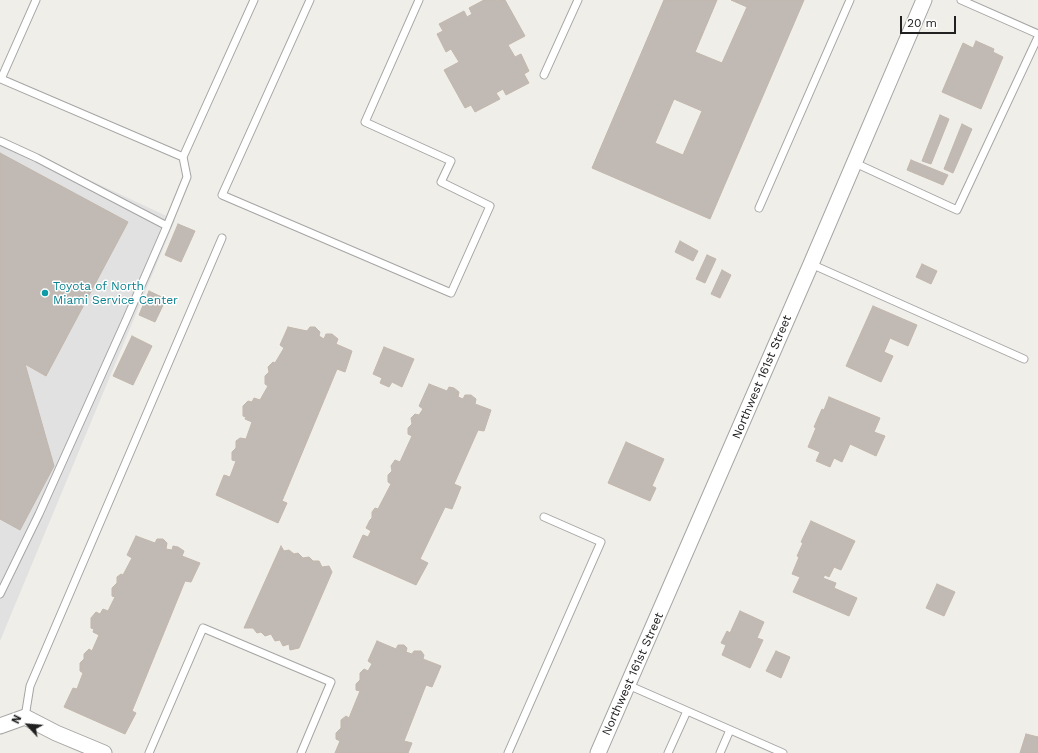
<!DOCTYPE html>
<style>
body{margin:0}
#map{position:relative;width:1038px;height:753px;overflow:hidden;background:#f0eee8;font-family:"Work Sans",sans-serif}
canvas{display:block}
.north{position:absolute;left:8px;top:705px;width:40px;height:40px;-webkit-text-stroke:3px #fff;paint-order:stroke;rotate:296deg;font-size:11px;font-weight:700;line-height:16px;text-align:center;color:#212121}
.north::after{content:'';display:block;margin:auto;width:14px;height:18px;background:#212121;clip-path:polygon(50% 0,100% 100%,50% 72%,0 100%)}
.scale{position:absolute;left:900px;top:16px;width:56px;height:18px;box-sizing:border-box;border:2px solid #212121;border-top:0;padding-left:5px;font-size:12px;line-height:14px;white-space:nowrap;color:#212121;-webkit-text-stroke:3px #fff;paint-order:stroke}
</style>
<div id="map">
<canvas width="1038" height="753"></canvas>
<div class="north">N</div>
<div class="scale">20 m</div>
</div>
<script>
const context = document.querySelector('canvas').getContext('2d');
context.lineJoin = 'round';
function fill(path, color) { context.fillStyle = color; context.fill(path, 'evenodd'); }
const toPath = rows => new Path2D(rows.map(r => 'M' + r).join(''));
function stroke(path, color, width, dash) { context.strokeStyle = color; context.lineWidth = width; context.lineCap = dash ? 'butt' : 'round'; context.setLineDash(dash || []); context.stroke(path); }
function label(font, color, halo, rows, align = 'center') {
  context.font = font + ' "Work Sans",sans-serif'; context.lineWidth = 3; context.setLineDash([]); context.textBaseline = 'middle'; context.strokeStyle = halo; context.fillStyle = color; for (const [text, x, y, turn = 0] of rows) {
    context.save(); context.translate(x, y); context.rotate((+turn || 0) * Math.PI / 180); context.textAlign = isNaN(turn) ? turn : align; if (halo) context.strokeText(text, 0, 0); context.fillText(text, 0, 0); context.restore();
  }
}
fill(toPath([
 [0,138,175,220,0,641]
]), '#e1e1e1');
const building = toPath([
 [484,0,496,0,497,1,500,0,505,0,525,36,508,45,515,57,521,54,529,71,524,74,529,83,506,95,503,89,496,93,500,99,475,112,471,105,465,108,444,70,459,62,451,49,446,52,437,34,443,31,439,24,464,11,467,17,472,14,469,8,484,0],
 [664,0,717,0,695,52,722,63,747,7,731,0,804,0,710,219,592,168,664,0],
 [674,99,702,111,683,155,655,143,674,99],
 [976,41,994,49,993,52,1003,57,981,109,942,92,963,43,973,48,976,41],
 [940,115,949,119,931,164,922,161,940,115],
 [962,124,972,129,953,173,944,169,962,124],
 [0,153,128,222,46,376,25,364,54,466,20,530,0,519,0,153],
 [911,160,948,175,943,185,907,170,911,160],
 [178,224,195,231,181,262,165,255,178,224],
 [680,241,698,251,693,261,675,252,680,241],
 [707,255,716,259,705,283,696,279,707,255],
 [922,264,937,271,931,284,916,277,922,264],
 [722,270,731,275,720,298,711,294,722,270],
 [149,291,166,299,155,322,139,315,149,291],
 [873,306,917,325,908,346,890,338,884,352,893,356,881,382,846,366,873,306],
 [288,327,307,331,310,327,315,327,320,332,319,336,324,339,326,334,332,334,338,339,336,344,352,351,345,372,337,369,282,501,287,503,278,523,216,495,224,475,230,477,236,461,232,460,232,452,236,448,236,441,240,438,246,439,252,422,245,419,246,417,243,416,243,406,248,401,252,402,254,398,260,400,268,386,265,384,265,376,269,372,268,367,273,362,275,363,284,348,280,345,288,327],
 [132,336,152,346,133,385,113,376,132,336],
 [384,347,414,359,402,387,392,382,389,387,380,383,382,378,373,374,384,347],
 [429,384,447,391,449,387,454,388,459,392,458,397,463,399,465,395,471,395,476,399,475,404,491,410,484,431,478,430,454,484,461,487,452,509,445,507,420,559,428,563,416,585,353,557,363,535,368,537,371,531,366,528,370,520,372,518,372,512,375,508,378,509,391,484,388,482,388,475,392,471,391,466,395,460,400,462,412,436,408,434,408,428,412,424,411,418,415,414,419,415,423,409,419,406,429,384],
 [829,397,880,418,874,432,885,436,876,456,850,444,842,462,834,458,830,467,816,461,820,452,808,447,816,428,814,427,822,409,824,410,829,397],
 [626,442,664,459,652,486,656,488,650,501,608,483,626,442],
 [811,521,855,541,841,570,834,567,829,577,825,575,823,578,836,583,834,588,857,598,849,616,793,592,800,577,792,574,799,557,797,556,803,543,801,542,811,521],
 [136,536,155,543,157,539,163,539,167,543,166,549,172,550,173,546,178,547,184,551,182,556,200,563,191,582,185,581,132,711,136,713,125,734,64,707,73,688,77,689,83,673,80,671,80,663,84,659,84,654,89,649,92,651,99,635,93,632,94,629,91,628,91,618,96,612,100,614,103,609,108,611,115,597,112,596,112,588,117,583,117,577,121,574,123,575,132,558,127,555,136,536],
 [281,546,284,551,289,550,294,554,298,553,303,558,309,557,313,561,319,561,322,567,329,566,332,572,299,648,290,650,289,644,283,646,280,640,275,641,271,634,265,636,261,632,257,633,253,628,244,628,281,546],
 [937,584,955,592,944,616,926,608,937,584],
 [740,611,764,622,757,638,763,640,750,668,722,655,726,645,721,643,727,631,730,633,740,611],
 [377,641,396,649,398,645,404,645,407,648,406,652,412,654,414,651,421,651,424,655,423,659,441,666,432,687,426,685,404,741,412,743,408,753,335,753,340,741,336,739,336,733,341,728,341,720,346,716,349,718,360,691,356,690,356,684,360,680,360,673,364,669,368,671,372,664,368,661,377,641],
 [776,651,790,657,781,678,766,671,776,651],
 [1026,734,1038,737,1038,753,1020,753,1026,734]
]);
fill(building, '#c1bab4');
stroke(building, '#c1b6ab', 1);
const lane = toPath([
 [36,0,1,79,183,157,254,0],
 [310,0,222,195,451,293,490,206,441,182,451,161,365,122,419,0],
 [961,0,1038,34],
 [544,75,578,0],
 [0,141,37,158,167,226,127,318,39,514,0,594],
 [855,163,957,210,1038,37],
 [759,208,850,0],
 [167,226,187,177,183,157],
 [811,264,1024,359],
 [628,685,783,753],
 [25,717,30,686,222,238],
 [149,753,203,628,331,682,301,753],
 [508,753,601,542,544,517],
 [668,753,687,711],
 [720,753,730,730]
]);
const street = toPath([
 [0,726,25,717,56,733,104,753],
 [598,753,811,264,924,0]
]);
stroke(lane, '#a5a5a5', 9);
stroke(street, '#a5a5a5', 17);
stroke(lane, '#fff', 7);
stroke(street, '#fff', 15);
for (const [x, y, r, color] of [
 [45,293,4,"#0f9aa8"]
]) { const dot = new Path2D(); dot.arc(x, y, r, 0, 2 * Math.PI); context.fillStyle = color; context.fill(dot); stroke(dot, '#fff', 1.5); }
label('12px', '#0d838f', '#fff', [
 ["Toyota of North",53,286],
 ["Miami Service Center",53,300]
], 'left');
label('12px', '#212121', '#fff', [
 ["Northwest 161st Street",762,377,-67],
 ["Northwest 161st Street",633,674,-66]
]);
</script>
